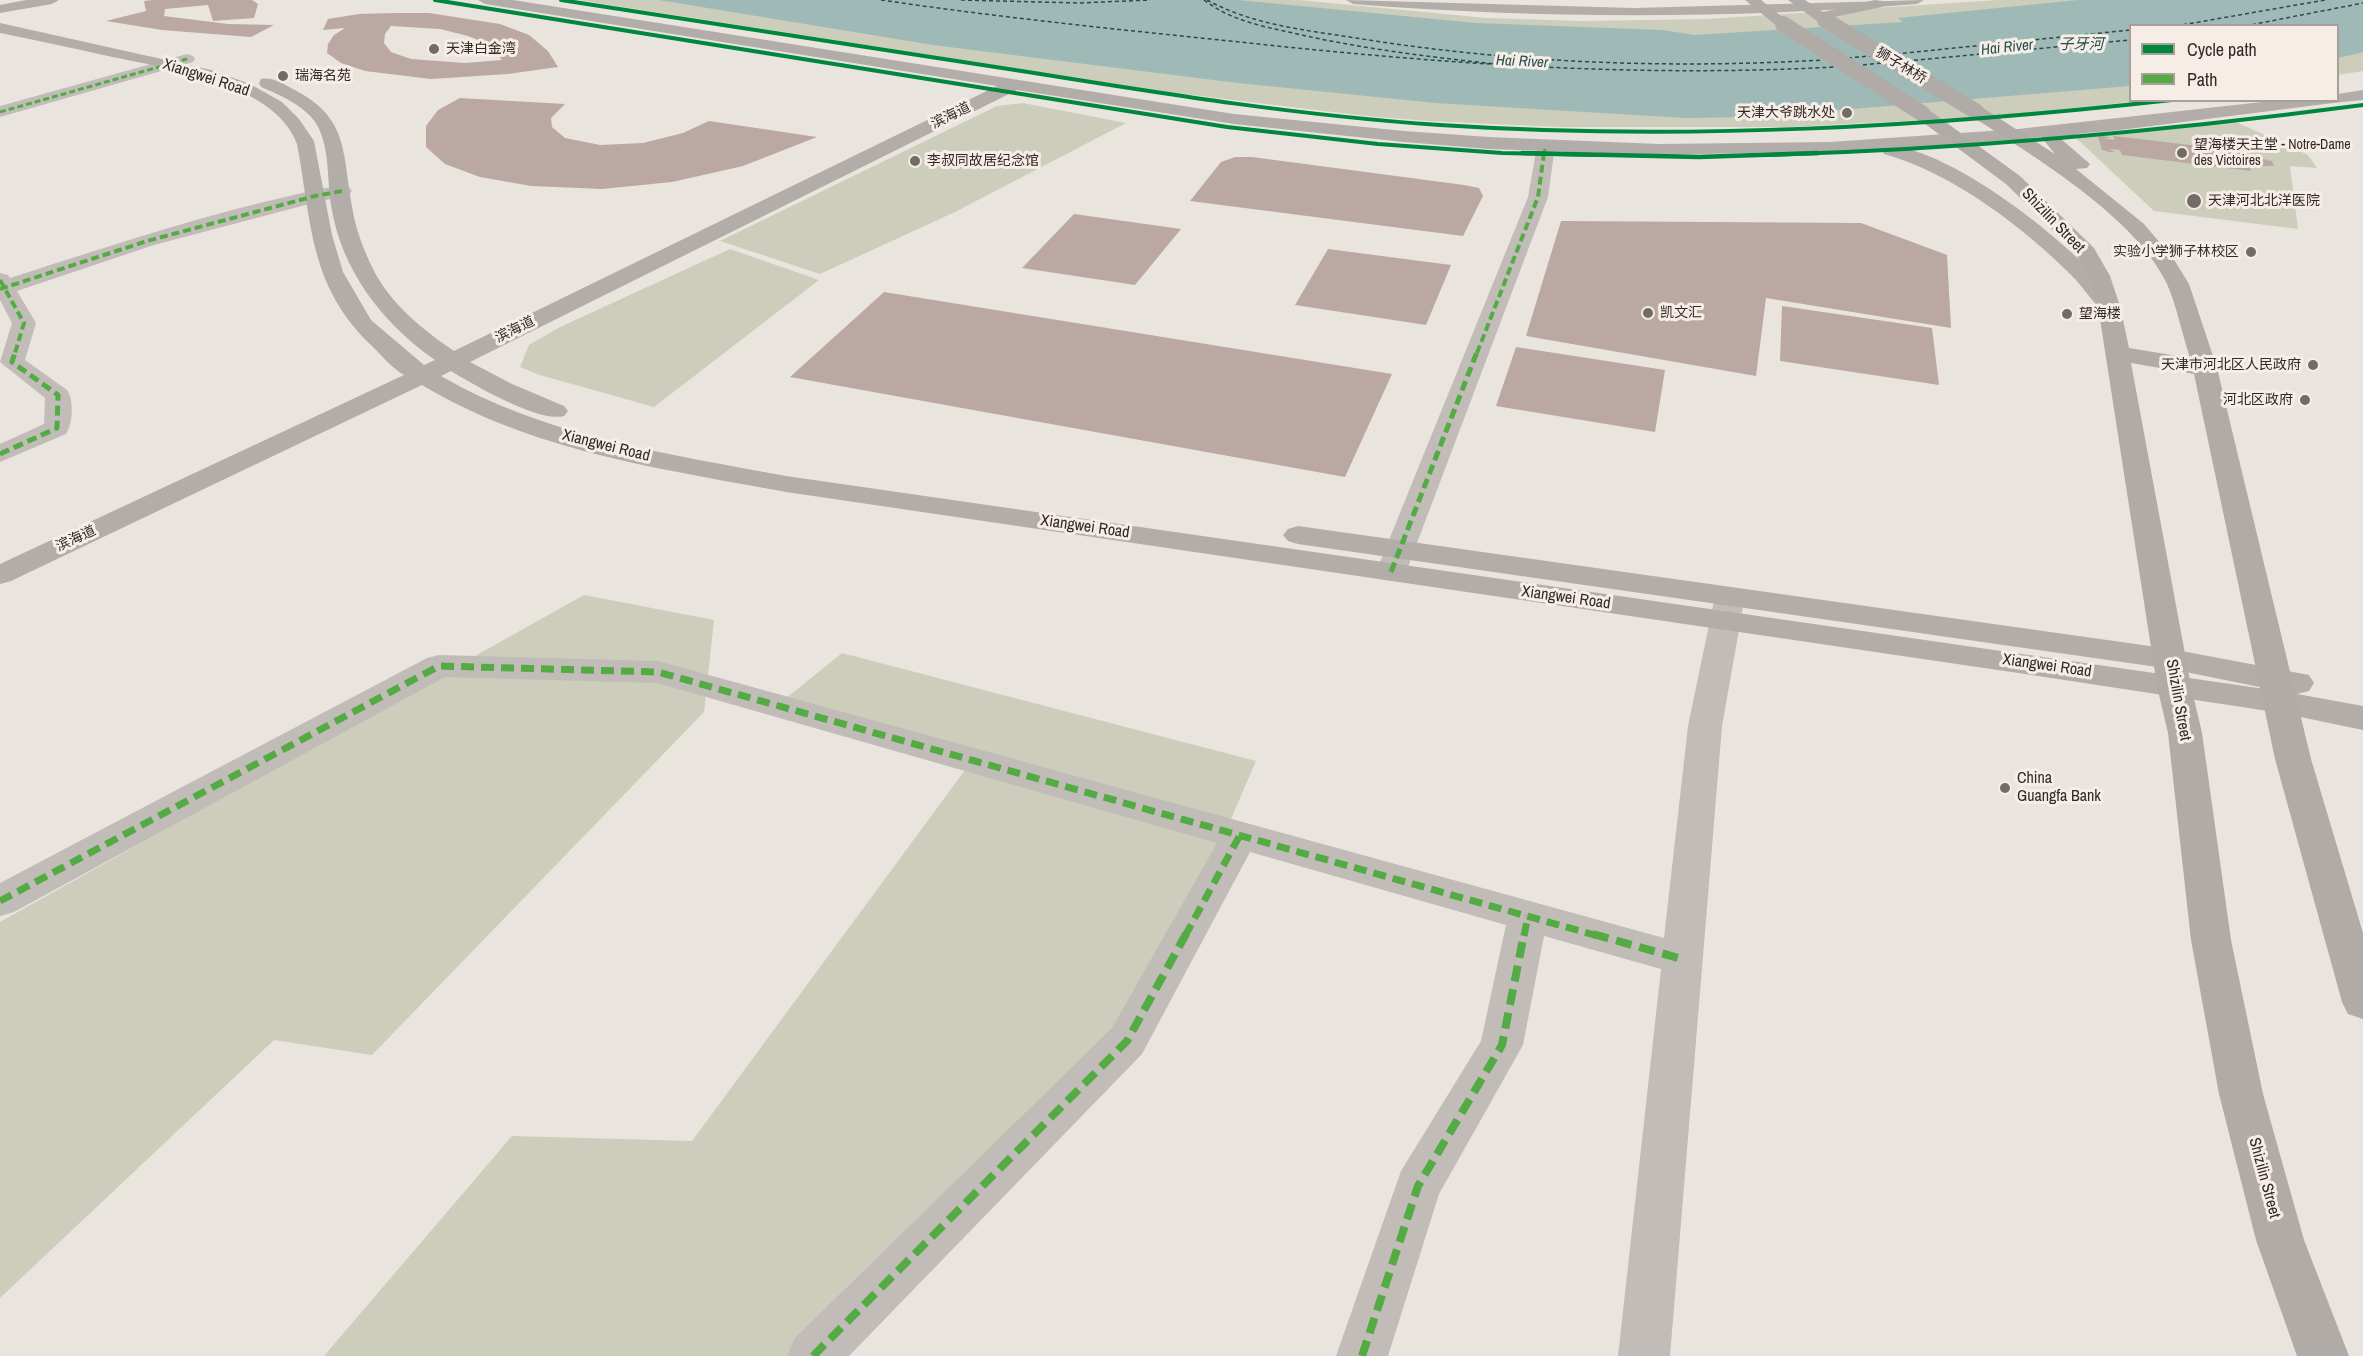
<!DOCTYPE html>
<html>
<head>
<meta charset="utf-8">
<style>
  body { margin:0 }
  #map { position:relative; width:2363px; height:1356px; overflow:hidden; background:#eae4df; font-family:"Archivo Narrow",sans-serif }
  canvas { display:block }
  .legend { position:absolute; left:2129px; top:24px; width:210px; height:78px; box-sizing:border-box; background:#f6ede7; border:2px solid #a89f9b; margin:0; padding:8px 10px; list-style:none; font-size:18px; color:#322a28 }
  .legend li { display:flex; align-items:center; gap:12px; height:30px }
  .legend b { width:30px; border:2px solid #a89f9b }
</style>
</head>
<body>
<div id="map">
<canvas width="2363" height="1356"></canvas>
<ul class="legend">
<li><b style="height:8px;background:#00873e"></b>Cycle path</li>
<li><b style="height:8px;background:#54ab44"></b>Path</li>
</ul>
</div>
<script>
const g = document.querySelector('canvas').getContext('2d');
g.lineJoin = 'round';
function fillPath(path, color) {
  g.fillStyle = color;
  g.fill(path, 'evenodd');
}
function strokePath(path, color, width, dash) {
  g.strokeStyle = color;
  g.lineWidth = width;
  g.lineCap = dash ? 'butt' : 'round';
  g.setLineDash(dash || []);
  g.stroke(path);
}
function label(font, color, halo, rows, align = 'center') {
  g.font = font + ' "Archivo Narrow","Noto Sans SC",sans-serif';
  g.lineWidth = 6;
  g.setLineDash([]);
  g.textBaseline = 'middle';
  g.strokeStyle = halo;
  g.fillStyle = color;
  for (const [text, x, y, turn = 0] of rows) {
    g.save();
    g.translate(x, y);
    g.rotate((+turn || 0) * Math.PI / 180);
    g.textAlign = isNaN(turn) ? turn : align;
    if (halo) g.strokeText(text, 0, 0);
    g.fillText(text, 0, 0);
    g.restore();
  }
}
const green = new Path2D(`
  M 579,0 L 1299,0 L 1487,18 L 1582,21 L 1707,19 L 1998,0 L 2363,0 L 2363,71 L 2338,75 L 2338,26 L 2130,26 L 2130,100 L 2138,101 L 2002,116 L 1789,127 L 1558,127 L 1429,121 L 1366,116 L 1159,91 Z
  M 1023,103 L 1126,123 L 955,212 L 820,274 L 720,241 L 997,106 Z
  M 2234,121 L 2308,155 L 2317,168 L 2290,166 L 2298,229 L 2154,211 L 2076,138 Z
  M 730,249 L 819,280 L 654,407 L 540,375 L 520,367 L 529,345 L 558,328 Z
  M 584,595 L 714,620 L 704,712 L 372,1055 L 274,1040 L 0,1298 L 0,922 Z
  M 842,653 L 1256,761 L 1137,1036 L 830,1356 L 324,1356 L 512,1136 L 692,1141 L 979,751 L 785,699 Z`);
const water = new Path2D(`
  M 659,0 L 1238,0 L 1476,23 L 1662,30 L 1695,35 L 1903,22 L 1898,18 L 2078,0 L 2363,0 L 2363,52 L 2338,58 L 2338,26 L 2130,26 L 2130,86 L 1815,112 L 1819,116 L 1685,118 L 1436,103 L 1238,83 L 933,45 Z`);
const ferry = new Path2D(`
  M 881,0 C 997,17 1113,29 1230,41 C 1432,63 1630,78 1834,67
  M 961,0 L 1079,3 L 1150,0
  M 1204,0 C 1230,20 1261,26 1293,33 C 1366,50 1440,58 1514,66
  M 1207,0 C 1253,25 1305,30 1356,38 C 1511,63 1666,69 1823,60
  M 2176,26 L 2325,0
  M 2245,26 L 2363,3
  M 1896,54 L 2130,30
  M 1848,58 L 1870,56
  M 1907,61 L 2130,40
  M 1863,65 L 1882,63`);
const building = new Path2D(`
  M 153,0 L 252,0 L 258,4 L 254,18 L 213,21 L 208,5 L 165,9 L 164,16 L 228,24 L 274,25 L 251,37 L 162,30 L 106,21 L 146,11 L 144,1 Z
  M 394,13 L 429,13 L 500,24 L 529,35 L 548,51 L 558,67 L 508,74 L 431,79 L 365,71 L 341,63 L 327,53 L 328,44 L 334,35 L 345,28 L 323,30 L 328,19 L 359,14 ZM 391,26 L 440,29 L 468,36 L 488,44 L 502,60 L 465,63 L 411,59 L 391,52 L 384,43 L 385,34 Z
  M 460,98 L 565,104 L 551,118 L 552,127 L 565,138 L 600,145 L 643,143 L 683,133 L 709,121 L 817,137 L 743,166 L 672,182 L 602,189 L 531,186 L 480,177 L 445,164 L 426,147 L 426,126 L 438,110 Z
  M 2100,135 L 2111,138 L 2103,138 L 2115,140 L 2113,136 L 2242,151 L 2244,155 L 2272,161 L 2274,166 L 2249,166 L 2251,171 L 2122,155 L 2120,150 L 2109,149 L 2115,152 L 2110,152 L 2102,150 L 2098,137 Z
  M 1235,157 L 1252,157 L 1464,185 L 1479,188 L 1483,196 L 1463,236 L 1190,201 L 1221,162 Z
  M 1074,214 L 1181,229 L 1135,285 L 1022,268 Z
  M 1561,221 L 1861,223 L 1947,255 L 1951,328 L 1766,298 L 1756,376 L 1526,336 Z
  M 1328,249 L 1451,265 L 1426,325 L 1295,305 Z
  M 884,292 L 1392,374 L 1345,477 L 790,377 Z
  M 1782,306 L 1932,328 L 1939,385 L 1780,361 Z
  M 1516,347 L 1665,370 L 1655,432 L 1496,406 Z`);
const street = new Path2D(`
  M 187,54 L 193,56 L 195,59 L 193,62 L 0,117 L 0,106 Z
  M 1546,140 L 1553,142 L 1555,146 L 1548,197 L 1406,572 L 1402,578 L 1391,581 L 1380,578 L 1376,572 L 1528,197 L 1537,146 L 1539,142 Z
  M 342,185 L 349,187 L 352,191 L 349,195 L 317,202 L 154,245 L 17,291 L 36,323 L 25,360 L 67,390 C 74,399 73,424 66,434 L 0,462 L 0,444 L 44,424 L 45,398 L 0,362 L 12,323 L 0,300 L 0,273 L 8,275 L 10,278 C 119,243 229,206 342,185 Z
  M 1730,587 L 1741,589 L 1745,596 L 1722,726 L 1670,1356 L 1618,1356 L 1661,969 L 1544,936 L 1523,1045 L 1439,1194 L 1388,1356 L 1336,1356 L 1401,1171 L 1481,1041 L 1506,925 L 1250,852 L 1142,1054 L 849,1356 L 787,1356 L 795,1338 L 1112,1028 L 1217,843 L 657,683 L 445,677 L 14,912 L 0,916 L 0,883 L 427,658 L 439,655 L 658,661 L 1664,938 L 1688,726 L 1715,596 L 1719,589 Z`);
const secondary = new Path2D(`
  M 26,0 L 59,0 L 52,4 L 0,13 L 0,5 Z
  M 478,0 L 513,0 L 1234,114 L 1404,131 L 1489,137 L 1659,144 L 1830,142 L 2018,129 L 2280,100 L 2338,100 L 2338,94 L 2363,90 L 2363,100 L 2333,103 L 2120,130 L 1908,149 C 1967,165 2047,227 2090,270 C 2100,280 2108,291 2117,301 L 2120,306 L 2117,311 L 2109,313 L 2101,311 C 2092,300 2084,289 2075,279 C 2026,229 1953,173 1884,154 L 1882,150 L 1659,155 L 1489,149 L 1404,142 L 1234,124 L 1017,90 L 470,362 L 512,384 L 564,406 L 568,411 L 564,416 C 539,423 474,385 451,371 L 441,376 C 546,437 669,454 786,476 L 2279,691 L 2171,669 L 1298,544 L 1288,541 L 1283,535 L 1288,529 L 1298,526 L 2171,649 L 2309,675 L 2314,683 L 2309,691 L 2297,694 L 2363,706 L 2363,730 L 2281,713 L 2025,674 L 786,492 C 662,469 531,451 422,385 L 11,581 L 0,584 L 0,564 L 404,375 C 392,368 383,357 373,347 C 309,287 312,224 297,144 C 275,82 163,68 108,56 C 72,48 36,40 0,33 L 0,23 L 211,70 L 250,84 L 282,102 L 299,119 L 314,141 L 332,235 L 343,272 L 371,320 L 424,365 L 435,360 C 382,323 341,270 331,205 C 327,179 330,149 317,125 C 306,106 280,95 261,87 L 259,83 L 261,79 C 272,77 281,83 291,88 C 349,117 342,150 352,206 C 355,228 364,251 374,271 C 391,304 423,330 454,351 L 997,86 L 485,4 Z
  M 1346,0 L 1635,8 L 1924,0 L 1917,4 C 1728,19 1542,19 1353,4 Z`);
const primary = new Path2D(`
  M 1745,0 L 1761,0 L 1791,24 L 1783,29 L 1778,27 Z
  M 1788,0 L 1805,0 L 1823,12 L 1875,0 L 1882,1 L 1884,4 L 1882,7 L 1834,17 L 1830,23 L 1820,23 Z
  M 1977,107 L 1983,108 L 2055,154 L 2042,138 C 2051,126 2072,121 2085,124 L 2088,128 L 2085,132 L 2061,139 L 2090,164 L 2087,168 L 2076,169 L 2144,224 L 2173,258 L 2189,284 L 2217,368 L 2311,759 L 2363,933 L 2363,1019 L 2348,1014 L 2342,1002 L 2275,759 L 2194,374 L 2131,363 L 2191,686 L 2202,733 L 2231,940 L 2263,1094 L 2304,1240 L 2349,1356 L 2297,1356 L 2256,1240 L 2219,1094 L 2191,940 L 2168,733 L 2157,686 L 2098,306 L 2088,276 L 2077,256 L 2058,235 L 2006,184 L 1917,118 L 1914,114 L 1917,110 L 1929,110 L 2020,176 L 2094,248 L 2110,276 L 2120,306 L 2129,348 L 2190,358 C 2182,334 2177,307 2167,284 C 2136,217 2032,155 1971,116 L 1968,112 L 1971,108 Z`);
const primaryBridge = new Path2D(`
  M 1825,20 L 1977,112
  M 1783,24 L 1923,114`);
const quietFar4 = new Path2D(`
  M 0,112 L 187,59
  M 1544,155 L 1545,149`);
const quietFar3 = new Path2D(`
  M 0,280 L 24,323 L 15,353
  M 0,289 L 147,241 L 315,196 L 342,191
  M 1477,353 L 1538,197 L 1544,153`);
const quietFar2 = new Path2D(`
  M 0,454 L 57,428 L 58,395 L 12,362 L 15,352
  M 1391,572 L 1477,352`);
const quietFar1 = new Path2D(`
  M 0,901 L 439,666 L 658,672 L 1598,936
  M 1185,936 L 1240,835
  M 1524,936 L 1528,916`);
const quiet = new Path2D(`
  M 1593,934 L 1682,959
  M 813,1356 L 1127,1041 L 1186,934
  M 1362,1356 L 1418,1186 L 1502,1045 L 1524,934`);
const cyclewayFar1 = new Path2D(`
  M 435,0 L 1227,127 L 1378,144 L 1502,153 L 1596,155
  M 561,0 C 717,24 872,48 1028,72 C 1165,94 1302,116 1440,125 C 1685,141 1929,127 2172,100
  M 1768,155 C 1967,149 2166,131 2363,105`);
const cycleway = new Path2D(`
  M 1522,153 L 1699,157 L 1818,153`);
const markers = [
  [434,49,6,"#726b68"],
  [283,76,6,"#726b68"],
  [1847,113,6,"#726b68"],
  [2182,153,6,"#726b68"],
  [915,161,6,"#726b68"],
  [2194,201,8,"#726b68"],
  [2251,252,6,"#726b68"],
  [1648,313,6,"#726b68"],
  [2067,314,6,"#726b68"],
  [2313,365,6,"#726b68"],
  [2305,400,6,"#726b68"],
  [2005,788,6,"#726b68"]
];
const farPoinames = [
  ["天津白金湾",446,49],
  ["瑞海名苑",295,76],
  ["天津大爷跳水处",1835,113,"right"],
  ["望海楼天主堂 - Notre-Dame",2194,145],
  ["des Victoires",2194,161],
  ["李叔同故居纪念馆",927,161],
  ["天津河北北洋医院",2208,201],
  ["实验小学狮子林校区",2239,252,"right"],
  ["凯文汇",1660,313],
  ["望海楼",2079,314],
  ["天津市河北区人民政府",2301,365,"right"],
  ["河北区政府",2293,400,"right"]
];
const farStreetnames = [
  ["狮子林桥",1901,66,31],
  ["滨海道",951,116,-26],
  ["滨海道",515,330,-26],
  ["滨海道",76,539,-25]
];
const farWaternames = [
  ["子牙河",2081,45],
  ["Hai River",2007,48,-6],
  ["Hai River",1522,62,3]
];
const streetNames = [
  ["Xiangwei Road",206,78,18],
  ["Shizilin Street",2053,221,46],
  ["Xiangwei Road",606,446,14],
  ["Xiangwei Road",1085,527,8],
  ["Xiangwei Road",1566,598,8],
  ["Xiangwei Road",2047,666,8],
  ["Shizilin Street",2178,700,80],
  ["Shizilin Street",2264,1178,75]
];
const poiNames = [
  ["China",2017,779],
  ["Guangfa Bank",2017,797]
];
fillPath(green, '#cccdbb');
fillPath(water, '#9eb9b6');
strokePath(ferry, '#234e4c', 1.5, [4, 3]);
fillPath(building, '#bba8a3');
fillPath(street, '#c2bcb9');
fillPath(secondary, '#b3ada9');
fillPath(primary, '#b1aba8');
strokePath(primaryBridge, '#b1aba8', 16);
strokePath(quietFar4, '#54ab44', 3, [6, 3]);
strokePath(quietFar3, '#54ab44', 4, [8, 4]);
strokePath(quietFar2, '#54ab44', 5, [10, 5]);
strokePath(quietFar1, '#54ab44', 7, [13, 7]);
strokePath(quiet, '#54ab44', 8, [16, 8]);
strokePath(cyclewayFar1, '#00873e', 4);
strokePath(cycleway, '#00873e', 4.5);
for (const [x, y, r, color] of markers) {
  const dot = new Path2D();
  dot.arc(x, y, r, 0, 2 * Math.PI);
  g.fillStyle = color;
  g.fill(dot);
  strokePath(dot, '#f6ede7', 2);
}
label('14px', '#322a28', '#f6ede7', farPoinames, 'left');
label('14px', '#322a28', '#f6ede7', farStreetnames);
label('italic 15px', '#234e4c', '#f6ede7', farWaternames);
label('16px', '#322a28', '#f6ede7', streetNames);
label('16px', '#322a28', '#f6ede7', poiNames, 'left');
</script>
</body>
</html>
